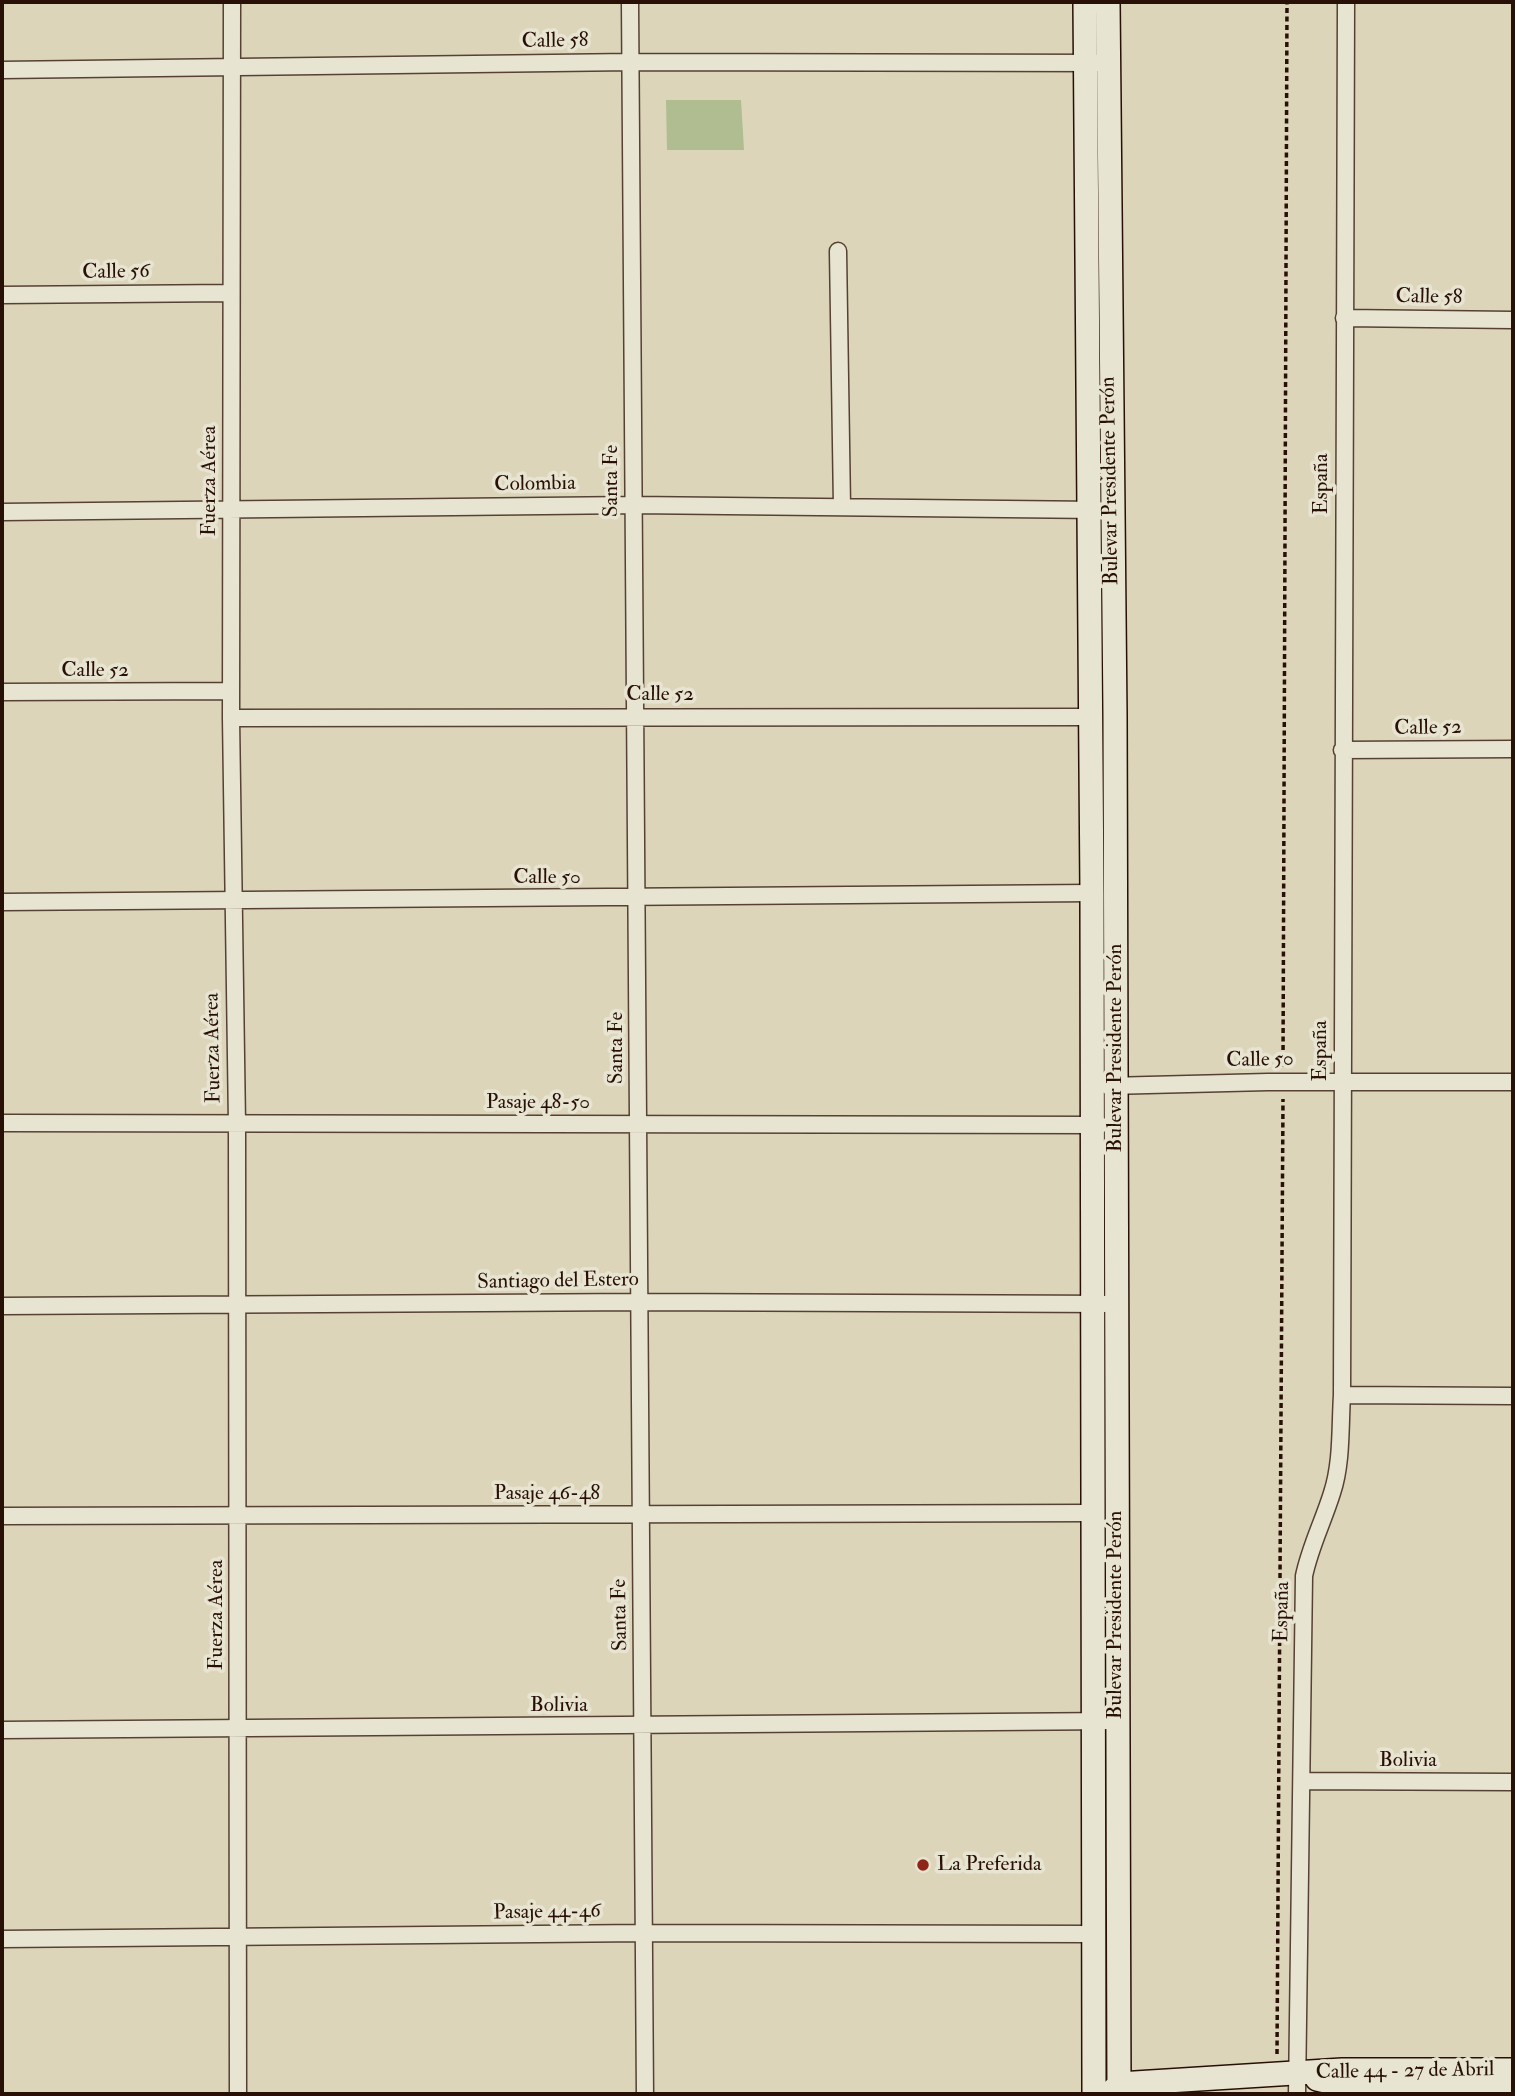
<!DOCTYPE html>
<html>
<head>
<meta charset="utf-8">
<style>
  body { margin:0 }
  #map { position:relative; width:1515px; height:2096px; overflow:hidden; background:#dcd5ba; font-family:"IM FELL Double Pica",serif }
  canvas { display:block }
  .frame { position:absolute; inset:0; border:4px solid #291006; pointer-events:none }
</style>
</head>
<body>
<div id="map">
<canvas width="1515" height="2096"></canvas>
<div class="frame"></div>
</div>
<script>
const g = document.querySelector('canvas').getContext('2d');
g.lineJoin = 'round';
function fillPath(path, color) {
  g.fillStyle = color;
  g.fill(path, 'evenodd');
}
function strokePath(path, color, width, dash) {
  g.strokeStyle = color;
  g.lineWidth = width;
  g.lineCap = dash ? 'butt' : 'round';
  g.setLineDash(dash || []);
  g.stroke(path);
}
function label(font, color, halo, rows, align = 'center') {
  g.font = font + ' "IM FELL Double Pica",serif';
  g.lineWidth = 7;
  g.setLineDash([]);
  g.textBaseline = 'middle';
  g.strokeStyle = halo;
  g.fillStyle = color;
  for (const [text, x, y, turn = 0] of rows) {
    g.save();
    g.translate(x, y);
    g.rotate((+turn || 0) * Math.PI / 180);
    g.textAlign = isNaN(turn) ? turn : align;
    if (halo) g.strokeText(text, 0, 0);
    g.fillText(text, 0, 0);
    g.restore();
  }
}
const green = new Path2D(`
  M 666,100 L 741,100 L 744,150 L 667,150 Z`);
const path = new Path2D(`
  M 1283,1067 L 1287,2
  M 1277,2054 L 1283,1099`);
const street = new Path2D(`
  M 232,2 L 231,718 L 237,1124 L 238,2094
  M 630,2 L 645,2094
  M 2,70 L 631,62 L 1109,63
  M 838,251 L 842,507
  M 2,295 L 231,293
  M 1344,318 L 1513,320
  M 2,512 L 633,505 L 1098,510
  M 2,692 L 231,691
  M 231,718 L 1090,717
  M 1342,750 L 1513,749
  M 2,902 L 1092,893
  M 1108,1086 L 1268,1082 L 1513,1082
  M 2,1123 L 1100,1125
  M 2,1306 L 641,1302 L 1115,1304
  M 1342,1395 L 1513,1396
  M 2,1516 L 1093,1513
  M 2,1730 L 1116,1721
  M 1302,1781 L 1513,1782
  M 2,1939 L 644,1933 L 1093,1934
  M 1297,2094 L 1304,1576 C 1310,1547 1323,1522 1332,1493 C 1342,1463 1340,1427 1342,1395 L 1346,2`);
const secondary = new Path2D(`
  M 1085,2 L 1092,893 L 1094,2094
  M 1108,2 L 1115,716 L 1119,2094
  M 1317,2079 L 1351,2087 L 1513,2086
  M 1110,2094 L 1119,2084 L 1342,2070 L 1513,2070`);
const markers = [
  [923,1865,7,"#8f2418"]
];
const streetNames = [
  ["Calle 58",555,42,-1],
  ["Calle 56",116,273,-1],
  ["Calle 58",1429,298,1],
  ["Fuerza Aérea",210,481,-90],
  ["Santa Fe",612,481,-90],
  ["Bulevar Presidente Perón",1111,481,-91],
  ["España",1322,484,-90],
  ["Colombia",535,485,-1],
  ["Calle 52",95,671],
  ["Calle 52",660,695],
  ["Calle 52",1428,729,-1],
  ["Calle 50",547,878],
  ["Fuerza Aérea",214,1048,-91],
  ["Santa Fe",617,1048,-90],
  ["Bulevar Presidente Perón",1116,1048,-90],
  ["España",1321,1051,-90],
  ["Calle 50",1260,1061,-1],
  ["Pasaje 48-50",538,1103],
  ["Santiago del Estero",558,1282,-1],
  ["Pasaje 46-48",547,1494],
  ["España",1283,1612,-89],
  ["Fuerza Aérea",217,1615,-90],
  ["Santa Fe",621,1615,-91],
  ["Bulevar Presidente Perón",1116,1615,-90],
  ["Bolivia",559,1706],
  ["Bolivia",1408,1761],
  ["Pasaje 44-46",547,1913,-1],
  ["Calle 44 - 27 de Abril",1405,2072,-1]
];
const poiNames = [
  ["La Preferida",937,1865]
];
fillPath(green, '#afbd91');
strokePath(street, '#564133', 19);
strokePath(secondary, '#291006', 26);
strokePath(path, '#291006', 3.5, [5, 3.5]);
strokePath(street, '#e8e4d2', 16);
strokePath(secondary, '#e8e4d2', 23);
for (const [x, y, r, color] of markers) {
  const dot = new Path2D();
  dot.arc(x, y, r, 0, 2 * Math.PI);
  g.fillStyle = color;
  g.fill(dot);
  strokePath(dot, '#e8e4d2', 2.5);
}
label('21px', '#291006', '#e8e4d2', streetNames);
label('21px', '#291006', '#e8e4d2', poiNames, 'left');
</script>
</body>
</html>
